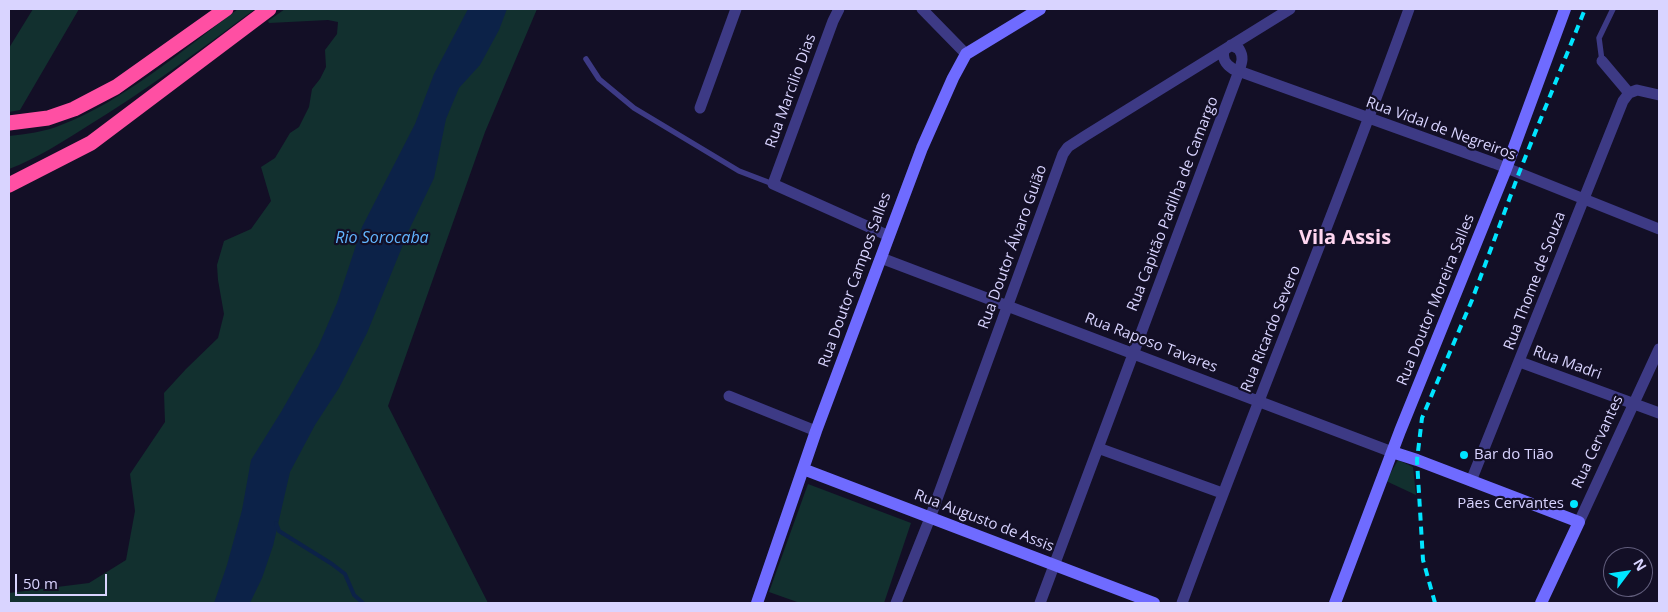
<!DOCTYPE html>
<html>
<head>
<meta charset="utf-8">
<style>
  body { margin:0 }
  #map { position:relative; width:1668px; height:612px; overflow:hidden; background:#130f26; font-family:"Open Sans",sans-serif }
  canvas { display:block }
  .frame { position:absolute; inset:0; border:10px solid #d9d4ff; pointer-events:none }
  .north { position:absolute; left:1603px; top:547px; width:50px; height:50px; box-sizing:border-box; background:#130f26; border:1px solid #625e7d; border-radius:50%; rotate:59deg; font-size:14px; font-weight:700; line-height:20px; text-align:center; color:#d9d4ff }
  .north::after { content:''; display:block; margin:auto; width:18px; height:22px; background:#00e5ff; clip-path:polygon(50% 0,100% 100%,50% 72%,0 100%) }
  .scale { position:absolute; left:15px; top:574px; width:92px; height:22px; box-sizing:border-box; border:2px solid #d9d4ff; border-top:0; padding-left:6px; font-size:15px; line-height:18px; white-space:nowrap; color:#d9d4ff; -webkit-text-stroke:4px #130f26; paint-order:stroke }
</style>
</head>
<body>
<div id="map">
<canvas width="1668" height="612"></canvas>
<div class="frame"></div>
<div class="north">N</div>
<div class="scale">50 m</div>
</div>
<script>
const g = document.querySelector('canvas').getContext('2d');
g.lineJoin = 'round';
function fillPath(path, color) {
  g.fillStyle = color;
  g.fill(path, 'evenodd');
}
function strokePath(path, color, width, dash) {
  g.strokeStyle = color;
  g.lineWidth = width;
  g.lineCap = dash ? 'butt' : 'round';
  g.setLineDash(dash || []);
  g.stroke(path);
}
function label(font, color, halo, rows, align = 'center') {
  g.font = font + ' "Open Sans",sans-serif';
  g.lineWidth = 4.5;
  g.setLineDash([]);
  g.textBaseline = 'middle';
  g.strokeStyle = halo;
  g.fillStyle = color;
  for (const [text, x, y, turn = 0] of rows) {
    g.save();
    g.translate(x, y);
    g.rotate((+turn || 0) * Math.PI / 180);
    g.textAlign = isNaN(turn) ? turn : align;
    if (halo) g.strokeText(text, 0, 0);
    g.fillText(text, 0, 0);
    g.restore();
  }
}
const green = new Path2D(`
  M 33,9 L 79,9 L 20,110 L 9,112 L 9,48 Z
  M 238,9 L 255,9 C 200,50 145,91 86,127 C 62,142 36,159 9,169 L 9,136 C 26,134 44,132 61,125 C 124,101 184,49 238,9 Z
  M 285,9 L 537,9 L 485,132 L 388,406 L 488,603 L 9,603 L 9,593 L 89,583 L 126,560 L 135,511 L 130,474 L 165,422 L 164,393 L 186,369 L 218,338 L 224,314 L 218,280 L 217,265 L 224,241 L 251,229 L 271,201 L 261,167 L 275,158 L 290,133 L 299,127 L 309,107 L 312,89 L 320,79 L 326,67 L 325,50 L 337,34 L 338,22 L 328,20 L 269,23 L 268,21 Z
  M 1398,460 L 1413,467 L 1416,495 L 1386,481 Z
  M 808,484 L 911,523 L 884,603 L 800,603 L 769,592 Z`);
const water = new Path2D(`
  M 468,9 L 507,9 L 499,30 L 480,65 L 459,88 L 446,119 L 434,178 L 409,230 L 367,333 L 339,388 L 315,425 L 290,472 L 273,546 L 262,578 L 250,603 L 214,603 L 227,565 L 242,510 L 251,460 L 281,412 L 318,347 L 337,303 L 362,227 L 415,124 L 434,74 Z`);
const stream = new Path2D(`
  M 276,523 L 279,531 L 332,564 L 345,574 L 354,595 L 363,603`);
const lane = new Path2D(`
  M 586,59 L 599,79 L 634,108 L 739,171 L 773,184
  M 1602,61 L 1599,38 L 1613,9`);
const street = new Path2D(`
  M 839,9 L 833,21 L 773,184 L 889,236
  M 922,9 L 966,54
  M 1224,50 C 1222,59 1225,64 1233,69 L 1494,163 L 1659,229
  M 1602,61 L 1629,93
  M 1629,93 L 1637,90 L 1659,95
  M 700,108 L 736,9
  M 881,258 L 1392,452
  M 1520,362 L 1659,413
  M 729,396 L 816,431
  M 1098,448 L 1222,493
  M 1471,481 L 1623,101 L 1629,93
  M 1579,522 L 1659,349
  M 896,603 L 930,518 L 1063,154 L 1068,147 L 1085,136 L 1290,9
  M 1040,603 L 1239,71 C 1242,62 1244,57 1239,49 L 1231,45
  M 1182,603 C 1255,404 1337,209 1409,9`);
const secondary = new Path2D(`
  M 1392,452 L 1417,460 L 1579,522 L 1541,603
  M 803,469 L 1154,603
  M 757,603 L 816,431 L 889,236 L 922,148 L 953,78 L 966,54 L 1040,9
  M 1335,603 L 1400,431 L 1506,169 L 1565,9`);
const highway = new Path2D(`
  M 9,123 L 48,118 L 74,109 L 116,87 L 226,9
  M 9,185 L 91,143 L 269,9`);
const rail = new Path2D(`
  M 1435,603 L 1423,560 L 1417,460 L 1422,418 L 1472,300 L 1519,173 L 1585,9`);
const markers = [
  [1464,455,5,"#00e5ff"],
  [1574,504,5,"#00e5ff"]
];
const streetNames = [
  ["Rua Marcilio Dias",791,91,-70],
  ["Rua Vidal de Negreiros",1441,129,20],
  ["Rua Capitão Padilha de Camargo",1173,204,-69],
  ["Rua Doutor Álvaro Guião",1013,247,-70],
  ["Rua Doutor Campos Salles",855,280,-70],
  ["Rua Thome de Souza",1535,281,-69],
  ["Rua Doutor Moreira Salles",1436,300,-68],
  ["Rua Ricardo Severo",1271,329,-68],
  ["Rua Raposo Tavares",1151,343,21],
  ["Rua Madri",1567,363,20],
  ["Rua Cervantes",1598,442,-65],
  ["Rua Augusto de Assis",984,521,21]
];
const poiNames = [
  ["Bar do Tião",1474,455],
  ["Pães Cervantes",1564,504,"right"]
];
const waterNames = [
  ["Rio Sorocaba",382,238]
];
const districtNames = [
  ["Vila Assis",1345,238]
];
fillPath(green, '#12302f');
fillPath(water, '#0c2248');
strokePath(stream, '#0c2248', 4);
strokePath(lane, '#3d3a85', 5.5);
strokePath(street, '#3d3a85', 11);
strokePath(secondary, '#6f6bff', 12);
strokePath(highway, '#ff4fa3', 15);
strokePath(rail, '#00e5ff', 4, [8, 6]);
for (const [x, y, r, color] of markers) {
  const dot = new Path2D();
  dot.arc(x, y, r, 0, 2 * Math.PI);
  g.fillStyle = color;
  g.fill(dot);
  strokePath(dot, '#130f26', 2);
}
label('15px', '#d9d4ff', '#130f26', streetNames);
label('15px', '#d9d4ff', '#130f26', poiNames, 'left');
label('italic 16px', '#62b6ff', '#130f26', waterNames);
label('bold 20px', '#ffd6f0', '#130f26', districtNames);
</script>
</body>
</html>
